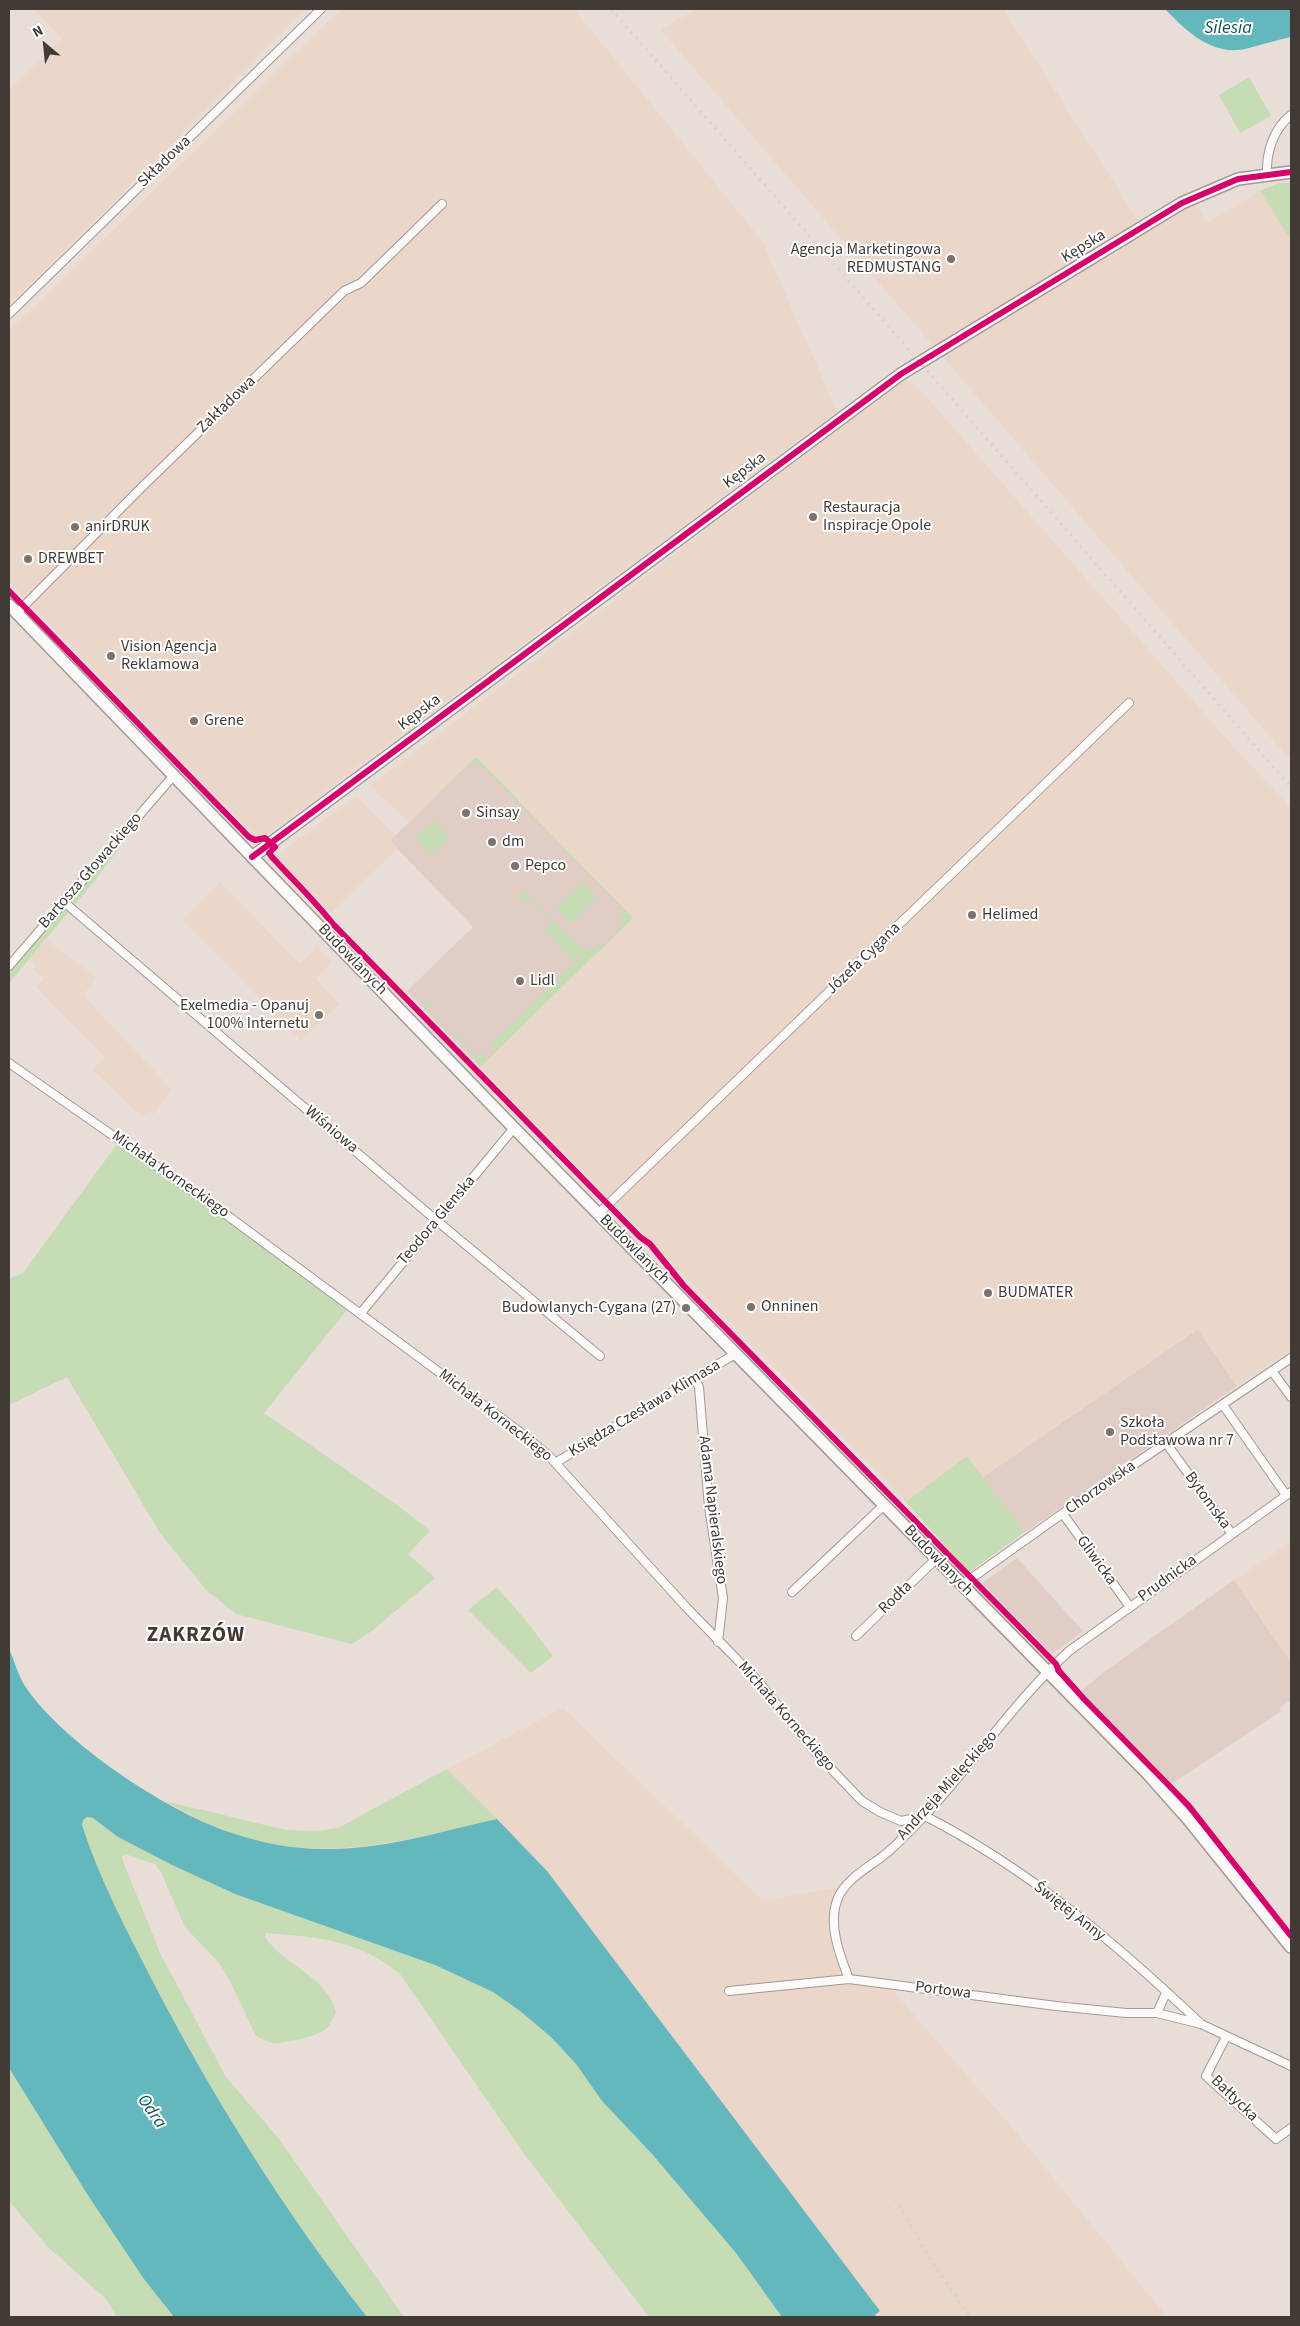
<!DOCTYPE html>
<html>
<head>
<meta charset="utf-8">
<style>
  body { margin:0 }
  #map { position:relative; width:1300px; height:2326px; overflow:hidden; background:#e9ddd7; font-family:"Source Sans 3",sans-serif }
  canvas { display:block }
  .frame { position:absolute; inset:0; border:10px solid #423a35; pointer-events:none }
  .north { position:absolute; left:20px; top:20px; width:50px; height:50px; -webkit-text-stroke:4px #fff; paint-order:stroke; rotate:332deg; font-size:14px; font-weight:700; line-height:20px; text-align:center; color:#423a35 }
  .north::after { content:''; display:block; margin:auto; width:18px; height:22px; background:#423a35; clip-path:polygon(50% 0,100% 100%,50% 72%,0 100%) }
</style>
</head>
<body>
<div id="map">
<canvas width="1300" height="2326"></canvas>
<div class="frame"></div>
<div class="north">N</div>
</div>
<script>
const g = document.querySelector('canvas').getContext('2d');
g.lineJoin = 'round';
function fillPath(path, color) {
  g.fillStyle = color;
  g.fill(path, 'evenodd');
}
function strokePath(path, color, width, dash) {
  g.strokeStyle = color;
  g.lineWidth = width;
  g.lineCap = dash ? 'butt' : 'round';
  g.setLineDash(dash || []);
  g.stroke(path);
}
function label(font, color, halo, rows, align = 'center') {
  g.font = font + ' "Source Sans 3",sans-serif';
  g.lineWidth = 4;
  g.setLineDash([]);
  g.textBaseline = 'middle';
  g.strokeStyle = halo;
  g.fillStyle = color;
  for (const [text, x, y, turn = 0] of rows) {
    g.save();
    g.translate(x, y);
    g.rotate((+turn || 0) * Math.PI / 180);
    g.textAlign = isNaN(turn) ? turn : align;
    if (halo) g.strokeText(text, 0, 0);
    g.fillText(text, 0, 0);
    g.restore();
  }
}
const commercial = new Path2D(`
  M 476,757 L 633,918 L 480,1067 L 407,991 L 473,927 L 390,841 Z
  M 1198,1329 L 1237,1386 L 1025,1532 L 983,1477 Z
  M 1017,1558 L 1083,1631 L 1052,1654 L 982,1583 Z
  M 1234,1580 L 1291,1662 L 1291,1700 L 1279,1708 L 1281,1711 L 1162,1790 L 1073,1698 L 1104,1672 Z`);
const built = new Path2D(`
  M 33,9 L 306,9 L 165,151 L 9,304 L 9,91 L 62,38 Z
  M 341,9 L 574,9 L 762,241 L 837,411 L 259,840 L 9,582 L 9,331 Z
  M 696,9 L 1003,9 L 1142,227 L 1192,198 L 1207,223 L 1260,191 L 1291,240 L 1291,757 L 1286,755 L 661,30 Z
  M 905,379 L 917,386 L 1231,744 L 1291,808 L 1291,1349 L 1237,1386 L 1197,1329 L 983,1477 L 967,1457 L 906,1502 L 480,1067 L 632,918 L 476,757 L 409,822 L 370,786 Z
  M 356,796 L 395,835 L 391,841 L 398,848 L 331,913 L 276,856 Z
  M 220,882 L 300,964 L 317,947 L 332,962 L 316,979 L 339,1004 L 301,1041 L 183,920 Z
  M 47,940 L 97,978 L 83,995 L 171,1089 L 154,1114 L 149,1110 L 142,1117 L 95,1072 L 93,1070 L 105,1057 L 36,987 L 44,979 L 33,969 L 36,965 L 30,958 Z
  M 1291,1542 L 1291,1662 L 1234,1580 Z
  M 563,1708 L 763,1901 L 846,1886 L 834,1919 L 849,1979 L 887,1984 L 1010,2125 L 1167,2317 L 877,2317 L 875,2315 L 879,2310 L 547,1871 L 447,1769 Z`);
const green = new Path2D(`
  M 1249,77 L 1271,116 L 1240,133 L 1219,95 Z
  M 1279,183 L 1291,183 L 1291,240 L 1260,191 Z
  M 476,757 L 633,918 L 480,1067 L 472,1053 L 424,1001 L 428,1001 L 433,1006 L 431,1009 L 478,1057 L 483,1052 L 486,1059 L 496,1049 L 490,1046 L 494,1041 L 584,954 L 582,952 L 573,960 L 554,942 L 556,940 L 549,933 L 546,934 L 543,927 L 548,928 L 553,922 L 529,898 L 522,903 L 519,898 L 519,894 L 525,892 L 529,895 L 580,947 C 598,957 631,925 621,908 L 482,766 L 474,764 L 466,768 L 406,824 Z
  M 174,775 L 93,883 L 9,983 L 9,966 Z
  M 432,818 L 451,837 L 432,855 L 416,839 L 417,831 L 420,834 L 433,822 L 430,819 Z
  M 583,882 L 597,898 L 571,923 L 556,908 Z
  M 120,1140 L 350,1306 L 264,1413 L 400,1507 L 430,1531 L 408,1554 L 435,1578 L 373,1630 L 352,1644 L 236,1614 L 207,1591 L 160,1533 L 67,1377 L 9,1405 L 9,1279 L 23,1273 Z
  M 967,1456 L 1025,1532 L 969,1572 L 906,1502 Z
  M 497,1587 L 531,1627 L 553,1656 L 531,1673 L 468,1610 Z
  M 447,1769 L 497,1819 C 409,1840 314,1867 226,1831 C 205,1823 185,1812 165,1801 L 286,1830 L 315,1831 L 338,1828 Z
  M 87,1817 L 93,1818 L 118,1837 L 172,1865 L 235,1894 L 435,1965 L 493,1992 L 520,2011 L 551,2037 L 576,2064 L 602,2101 L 652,2154 L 736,2253 L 782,2317 L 649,2317 L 522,2151 L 400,1974 C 360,1940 316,1937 266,1933 L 265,1937 C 284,1966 327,1975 336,2013 C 333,2017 331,2023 328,2027 C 321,2036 286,2043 275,2043 C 268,2043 262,2039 256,2036 L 229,1979 L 219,1963 L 185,1927 L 161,1872 L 155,1864 L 125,1854 L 122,1857 L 124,1864 L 161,1955 L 226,2077 L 279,2139 L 404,2317 L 367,2317 C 284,2211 212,2096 150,1976 C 125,1927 99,1878 81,1825 L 83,1820 Z
  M 9,2068 L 89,2197 L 178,2317 L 117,2317 L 106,2299 L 48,2247 L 9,2201 Z`);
const water = new Path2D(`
  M 1165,9 L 1291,9 L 1291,37 C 1276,40 1264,44 1249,48 C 1214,58 1187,32 1165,9 Z
  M 9,1648 C 14,1660 18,1675 25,1686 C 61,1741 166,1811 229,1832 C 261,1843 295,1850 329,1849 C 386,1849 442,1831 497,1819 L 547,1871 L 880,2311 L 875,2315 L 877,2317 L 782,2317 L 736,2253 L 652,2154 L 602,2101 L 576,2064 L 551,2037 L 520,2011 L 493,1992 L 435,1965 L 235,1894 L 172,1865 L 118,1837 L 93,1818 L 87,1817 L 83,1820 L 82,1825 C 99,1878 125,1927 150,1976 C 212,2096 284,2211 367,2317 L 174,2317 L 144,2279 L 89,2197 L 9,2068 Z`);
const street = new Path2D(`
  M 1267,174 C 1266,152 1274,128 1291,115
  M 9,314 L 321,9
  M 17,613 L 141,488 L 344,291 L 361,283 L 442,204
  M 64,902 L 437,1221 L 600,1356
  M 9,966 L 174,775
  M 9,1063 L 228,1216 L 520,1432 L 549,1456 L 686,1607 L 757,1680 L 817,1754 L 862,1801 L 880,1812 L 901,1821 L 925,1816
  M 598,1214 L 1129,703
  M 360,1314 L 514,1128
  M 1272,1371 L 1291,1397
  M 695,1379 L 699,1387 L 709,1507 L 723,1598 L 718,1642
  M 1223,1405 L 1286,1495
  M 1166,1443 L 1232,1534
  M 555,1463 L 735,1354
  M 1063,1514 L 1130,1607
  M 962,1585 L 1083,1499 L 1291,1358
  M 792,1592 L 884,1505
  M 856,1636 L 936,1559
  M 925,1816 C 1027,1868 1117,1944 1200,2023
  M 849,1979 C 840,1956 827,1923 838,1898 C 846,1878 873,1865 888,1852 C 955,1792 1003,1712 1069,1651 L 1291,1492
  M 729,1991 L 849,1979 L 1056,2006 L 1126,2013 L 1157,2013 L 1201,2024 L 1291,2066
  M 1157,2013 L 1166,1993
  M 1226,2037 L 1206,2076 L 1276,2139 L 1291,2128`);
const secondary = new Path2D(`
  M 9,605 L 514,1128 L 1148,1774 L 1188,1819 L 1291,1947
  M 252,857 L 901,374 L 1182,203 L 1238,179 L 1291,172`);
const rail = new Path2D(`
  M 611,9 L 1291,787
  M 895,2199 L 931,2260 L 970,2317`);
const cycleway = new Path2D(`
  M 9,591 L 249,837 L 255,840 L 265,838 L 275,847 L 269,853 L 272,857 C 293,880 314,900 333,924 L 640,1237 L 650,1244 L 684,1286 L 1056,1664 L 1059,1671 L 1084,1699 L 1189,1806 L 1291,1936
  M 252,857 L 901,374 L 1182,203 L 1238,179 L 1291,172`);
const markers = [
  [951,259,5,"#7c736e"],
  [813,517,5,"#7c736e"],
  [75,527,5,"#7c736e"],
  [28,559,5,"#7c736e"],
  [111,656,5,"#7c736e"],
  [194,721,5,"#7c736e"],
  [466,813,5,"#7c736e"],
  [492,842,5,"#7c736e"],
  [515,866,5,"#7c736e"],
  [972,915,5,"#7c736e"],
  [520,981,5,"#7c736e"],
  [319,1015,5,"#7c736e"],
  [988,1293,5,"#7c736e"],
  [751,1307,5,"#7c736e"],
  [686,1308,5,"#7c736e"],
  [1110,1432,5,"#7c736e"]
];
const streetNames = [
  ["Składowa",165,162,-44],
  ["Kępska",1084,247,-32],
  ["Zakładowa",227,405,-44],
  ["Kępska",745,471,-37],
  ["Kępska",420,713,-37],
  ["Bartosza Głowackiego",91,871,-49],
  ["Józefa Cygana",864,959,-44],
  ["Budowlanych",352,960,46],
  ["Wiśniowa",331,1130,40],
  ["Michała Korneckiego",170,1175,35],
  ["Teodora Glenska",437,1221,-50],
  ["Budowlanych",634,1250,45],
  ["Księdza Czesława Klimasa",645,1409,-31],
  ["Michała Korneckiego",495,1416,38],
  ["Chorzowska",1101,1488,-35],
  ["Bytomska",1207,1501,54],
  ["Adama Napieralskiego",712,1510,83],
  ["Budowlanych",938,1561,46],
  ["Gliwicka",1096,1561,54],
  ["Prudnicka",1168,1579,-36],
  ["Rodła",896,1598,-44],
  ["Michała Korneckiego",786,1717,49],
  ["Andrzeja Mielęckiego",948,1786,-48],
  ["Świętej Anny",1069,1912,38],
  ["Portowa",943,1991,7],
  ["Bałtycka",1234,2099,44]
];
const poiNames = [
  ["Agencja Marketingowa",941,250,"right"],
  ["REDMUSTANG",941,268,"right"],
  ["Restauracja",823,508],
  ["Inspiracje Opole",823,526],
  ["anirDRUK",85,527],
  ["DREWBET",38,559],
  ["Vision Agencja",121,647],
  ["Reklamowa",121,665],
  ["Grene",204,721],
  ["Sinsay",476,813],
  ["dm",502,842],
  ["Pepco",525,866],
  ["Helimed",982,915],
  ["Lidl",530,981],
  ["Exelmedia - Opanuj",309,1006,"right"],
  ["100% Internetu",309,1024,"right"],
  ["BUDMATER",998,1293],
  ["Onninen",761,1307],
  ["Budowlanych-Cygana (27)",676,1308,"right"],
  ["Szkoła",1120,1423],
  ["Podstawowa nr 7",1120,1441]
];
const waterNames = [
  ["Silesia",1228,29],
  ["Odra",151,2112,55]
];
const districtNames = [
  ["ZAKRZÓW",196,1636]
];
fillPath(commercial, '#dfcdc6');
fillPath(built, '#ebd6ca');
fillPath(green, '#c5dcb4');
fillPath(water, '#65b7be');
strokePath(street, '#a39994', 10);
strokePath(secondary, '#a39994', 14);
strokePath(street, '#fcfaf9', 8);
strokePath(secondary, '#fcfaf9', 11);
strokePath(rail, '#d8d4d2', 3, [2.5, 5]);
strokePath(cycleway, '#d6006c', 6);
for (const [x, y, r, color] of markers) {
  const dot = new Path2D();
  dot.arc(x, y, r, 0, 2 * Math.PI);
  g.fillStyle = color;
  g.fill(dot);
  strokePath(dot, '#fff', 2);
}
label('16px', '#423a35', '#fff', streetNames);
label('16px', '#423a35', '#fff', poiNames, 'left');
label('italic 18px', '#0f5259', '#fff', waterNames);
g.letterSpacing = '1px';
label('bold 21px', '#423a35', '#fff', districtNames);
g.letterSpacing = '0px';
</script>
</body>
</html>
